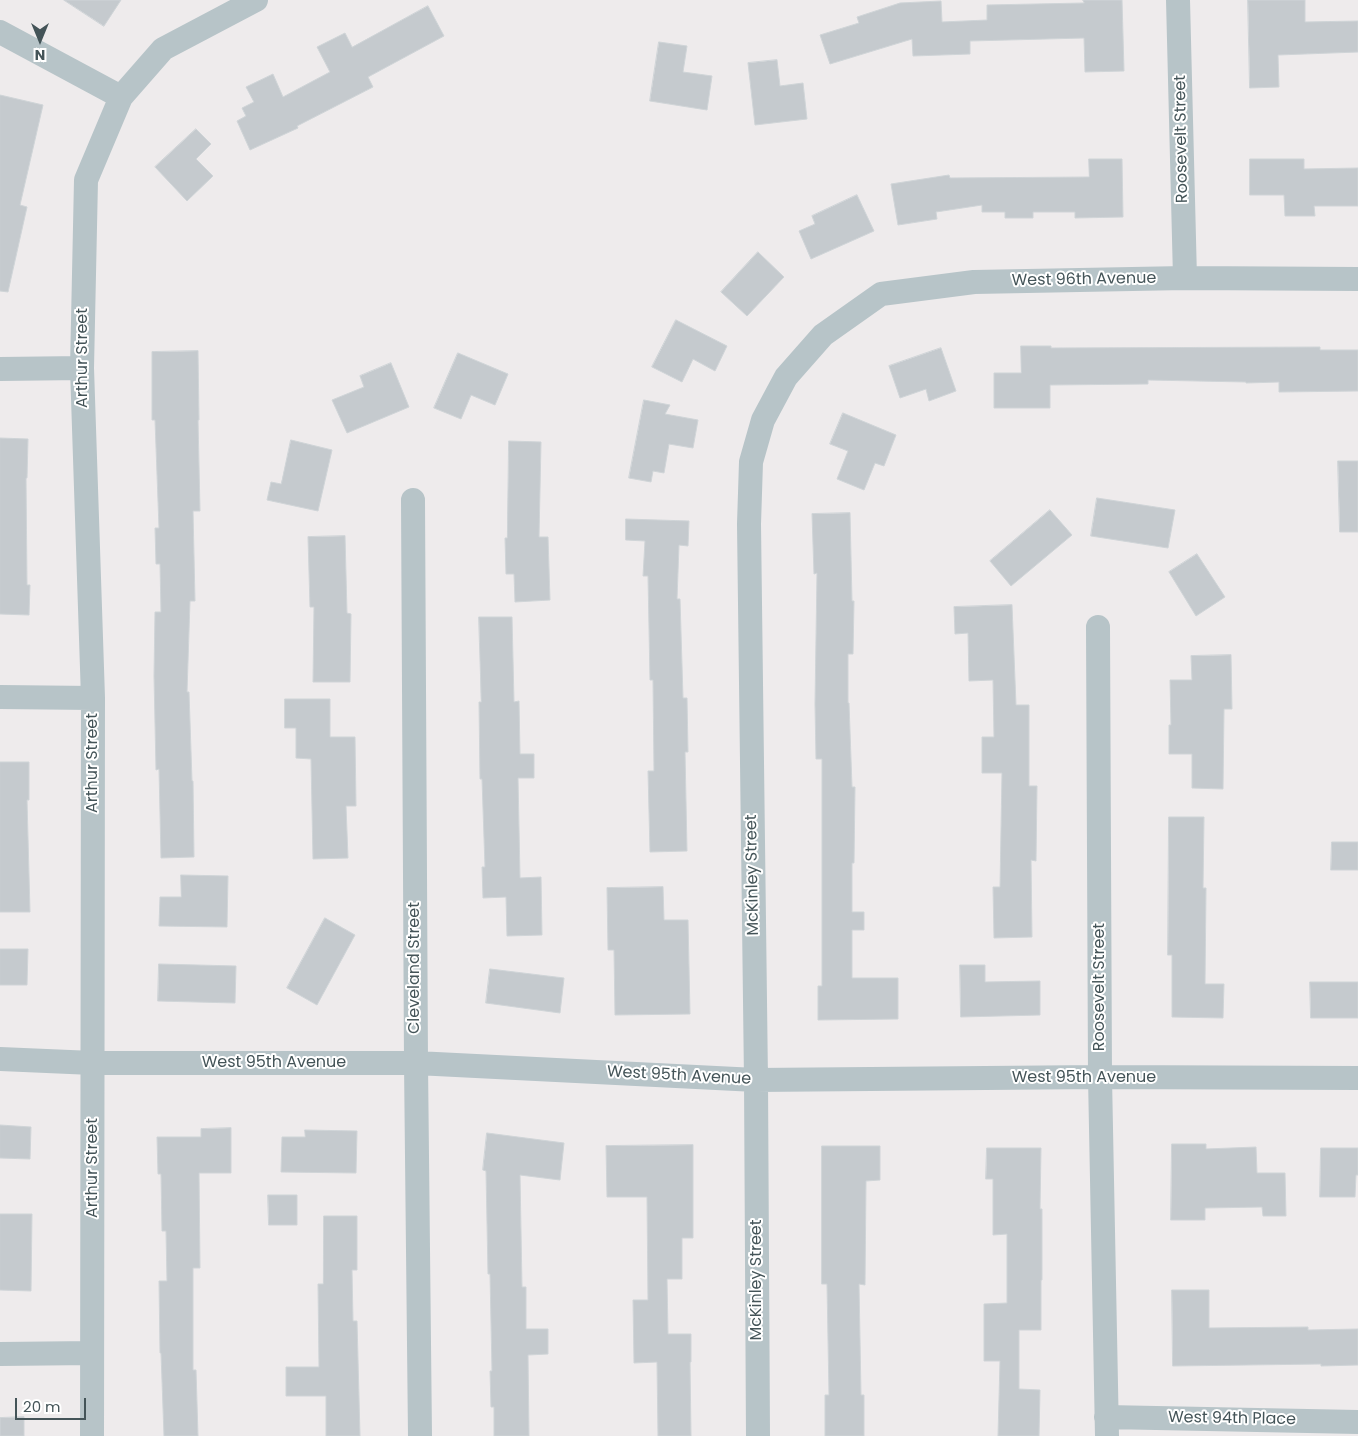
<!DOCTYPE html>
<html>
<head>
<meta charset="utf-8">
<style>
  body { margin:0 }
  #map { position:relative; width:1358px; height:1436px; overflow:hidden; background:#eeebec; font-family:Poppins,sans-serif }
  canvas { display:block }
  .north { position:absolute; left:15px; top:15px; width:50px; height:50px; -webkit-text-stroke:4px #fff; paint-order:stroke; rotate:180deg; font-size:14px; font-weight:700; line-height:20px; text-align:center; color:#445458 }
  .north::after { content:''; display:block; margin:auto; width:18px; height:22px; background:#445458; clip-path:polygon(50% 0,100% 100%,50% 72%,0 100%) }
  .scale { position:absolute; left:15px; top:1398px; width:71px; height:22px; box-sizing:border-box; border:2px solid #445458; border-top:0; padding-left:6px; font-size:15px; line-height:18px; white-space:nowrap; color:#445458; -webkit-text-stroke:4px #fff; paint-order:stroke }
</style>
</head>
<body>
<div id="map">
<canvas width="1358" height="1436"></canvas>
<div class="north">N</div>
<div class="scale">20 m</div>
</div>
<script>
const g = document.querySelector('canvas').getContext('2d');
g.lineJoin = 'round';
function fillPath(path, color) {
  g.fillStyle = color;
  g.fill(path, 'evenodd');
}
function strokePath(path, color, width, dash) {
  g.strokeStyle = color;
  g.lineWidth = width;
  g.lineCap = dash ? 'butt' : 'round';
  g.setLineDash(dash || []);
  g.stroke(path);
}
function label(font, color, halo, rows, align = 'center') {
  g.font = font + ' Poppins,sans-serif';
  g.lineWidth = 4;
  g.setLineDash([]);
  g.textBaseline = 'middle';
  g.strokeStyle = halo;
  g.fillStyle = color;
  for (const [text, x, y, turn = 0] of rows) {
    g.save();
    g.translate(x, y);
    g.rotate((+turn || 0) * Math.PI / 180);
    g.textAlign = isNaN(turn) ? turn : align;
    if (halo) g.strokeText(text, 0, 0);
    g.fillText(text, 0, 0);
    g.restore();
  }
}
const building = new Path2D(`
  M 64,0 L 121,0 L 104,26 Z
  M 1083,0 L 1122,0 L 1124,71 L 1085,72 L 1084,38 L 970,41 L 970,54 L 913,56 L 912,39 L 830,64 L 820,35 L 859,23 L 857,17 L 900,3 L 941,1 L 942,22 L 987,20 L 987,5 L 1084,3 Z
  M 1248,0 L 1305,0 L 1305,22 L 1358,21 L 1358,52 L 1278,55 L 1279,87 L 1250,88 Z
  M 428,6 L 444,36 L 368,77 L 373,87 L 297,126 L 298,128 L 250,150 L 237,121 L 246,116 L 242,108 L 254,102 L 246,87 L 273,74 L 283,97 L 330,72 L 317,47 L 345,33 L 352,47 Z
  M 659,42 L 687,46 L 683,72 L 712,76 L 707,110 L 650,101 Z
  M 777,60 L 780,86 L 803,83 L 807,119 L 755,125 L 748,63 Z
  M 0,95 L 43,105 L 20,205 L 27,207 L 8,292 L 0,291 Z
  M 196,129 L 211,144 L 196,159 L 213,176 L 187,201 L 155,167 Z
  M 1089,159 L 1122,159 L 1123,217 L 1075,218 L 1075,212 L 1033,212 L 1033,218 L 1005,218 L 1005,212 L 982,212 L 982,205 L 936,212 L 937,219 L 898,225 L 891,184 L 949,175 L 950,178 L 1089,177 Z
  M 1250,159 L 1304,159 L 1304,169 L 1358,168 L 1358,206 L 1314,206 L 1315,216 L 1285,216 L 1284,195 L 1250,195 Z
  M 857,195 L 874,231 L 811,259 L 799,231 L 815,224 L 812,216 Z
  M 758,252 L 784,277 L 747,316 L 721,292 Z
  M 676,320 L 727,346 L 715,371 L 693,359 L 682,382 L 652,367 Z
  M 1021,346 L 1051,346 L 1051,348 L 1320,347 L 1320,350 L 1358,350 L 1358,391 L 1279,392 L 1279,382 L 1246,383 L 1246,382 L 1148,380 L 1148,384 L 1050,385 L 1050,408 L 994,408 L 994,373 L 1021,373 Z
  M 941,348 L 956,391 L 929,401 L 926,389 L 900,398 L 889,366 Z
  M 198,351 L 199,420 L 198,420 L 200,511 L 193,511 L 195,601 L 190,601 L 187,692 L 189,692 L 192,781 L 193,781 L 194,857 L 161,858 L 159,769 L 156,770 L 154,676 L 155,612 L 161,612 L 160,564 L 156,564 L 155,528 L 159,528 L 155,420 L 152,420 L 152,352 Z
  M 458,353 L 508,374 L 495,405 L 471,395 L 461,419 L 434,408 Z
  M 391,363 L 409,407 L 347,433 L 332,400 L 364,387 L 360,376 Z
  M 644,400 L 670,405 L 665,414 L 698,420 L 693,448 L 669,444 L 664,473 L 653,471 L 651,482 L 629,478 Z
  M 843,413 L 896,435 L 884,466 L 875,463 L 864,490 L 837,479 L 848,451 L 830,444 Z
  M 0,438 L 28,439 L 27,478 L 26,478 L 27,585 L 30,585 L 29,615 L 0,614 Z
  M 291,440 L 332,450 L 318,511 L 267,500 L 271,482 L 281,484 Z
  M 509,441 L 541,442 L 539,537 L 548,537 L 550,600 L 515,602 L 514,574 L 506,574 L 505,538 L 507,538 Z
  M 1338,461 L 1358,461 L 1358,532 L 1340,532 Z
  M 1097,498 L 1175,510 L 1168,548 L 1091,536 Z
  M 1050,510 L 1072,535 L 1011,586 L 990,561 Z
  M 850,513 L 852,601 L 854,601 L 853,654 L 848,654 L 848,703 L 849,703 L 852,787 L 855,787 L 854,863 L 852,863 L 852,912 L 864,912 L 864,930 L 852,930 L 852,978 L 898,978 L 898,1019 L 818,1020 L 818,986 L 822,986 L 822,759 L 816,759 L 815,704 L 817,573 L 814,574 L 812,514 Z
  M 626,519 L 689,521 L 688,546 L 679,545 L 677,599 L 680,599 L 683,698 L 687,698 L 688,752 L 685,752 L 687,851 L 650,852 L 648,771 L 654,771 L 653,680 L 650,680 L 648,576 L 643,576 L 645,541 L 626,540 Z
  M 345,536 L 347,613 L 351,614 L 350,682 L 313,682 L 314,607 L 310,607 L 308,537 Z
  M 1197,554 L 1225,597 L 1196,616 L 1169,572 Z
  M 1012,605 L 1016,705 L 1029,705 L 1029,786 L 1037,786 L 1036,861 L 1031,860 L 1032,937 L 994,938 L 993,887 L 1000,887 L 1002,773 L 982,773 L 982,737 L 994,737 L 993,680 L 969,681 L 968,633 L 955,634 L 954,607 Z
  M 479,617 L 512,617 L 514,702 L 519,701 L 520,754 L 534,754 L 534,778 L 518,778 L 520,878 L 541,877 L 542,935 L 507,936 L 506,897 L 483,898 L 482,867 L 485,867 L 482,779 L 480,779 L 479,702 L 481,702 Z
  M 1231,655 L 1232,709 L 1224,709 L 1223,789 L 1192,788 L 1192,754 L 1169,754 L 1169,725 L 1171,725 L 1170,680 L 1192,680 L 1191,656 Z
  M 285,699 L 330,699 L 330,737 L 355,737 L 356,806 L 346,806 L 348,858 L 313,859 L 311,759 L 296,758 L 296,728 L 285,728 Z
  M 0,762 L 29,762 L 29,800 L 27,800 L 30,912 L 0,912 Z
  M 1169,817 L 1204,817 L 1203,888 L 1206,888 L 1205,984 L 1224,984 L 1223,1018 L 1172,1017 L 1172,955 L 1168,955 Z
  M 1332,842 L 1358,842 L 1358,870 L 1331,870 Z
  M 181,875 L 228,876 L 227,927 L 159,926 L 160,897 L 181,897 Z
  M 663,887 L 664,920 L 688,920 L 690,1014 L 615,1015 L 614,950 L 608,950 L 607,888 Z
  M 325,918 L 355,935 L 317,1005 L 287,988 Z
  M 0,949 L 28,949 L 27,985 L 0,985 Z
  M 159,964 L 236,966 L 235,1003 L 158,1001 Z
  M 960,965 L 985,965 L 985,982 L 1040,981 L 1040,1015 L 961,1017 Z
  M 490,969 L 564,978 L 560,1013 L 486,1003 Z
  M 1310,982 L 1358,982 L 1358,1018 L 1311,1018 Z
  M 0,1125 L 31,1127 L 30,1159 L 0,1158 Z
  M 231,1128 L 231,1173 L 199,1173 L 200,1268 L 193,1268 L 193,1370 L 196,1370 L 198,1436 L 164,1436 L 161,1353 L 160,1353 L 159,1281 L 167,1281 L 166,1231 L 162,1231 L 161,1174 L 158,1174 L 157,1137 L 201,1137 L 201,1129 Z
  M 305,1130 L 357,1131 L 356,1173 L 281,1172 L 282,1137 L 305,1137 Z
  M 487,1133 L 564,1143 L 560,1180 L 520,1175 L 522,1287 L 526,1287 L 526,1329 L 548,1329 L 548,1354 L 528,1355 L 529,1436 L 494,1436 L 494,1407 L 491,1407 L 490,1371 L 492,1371 L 490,1274 L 488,1274 L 486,1171 L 483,1170 Z
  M 1172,1144 L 1206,1144 L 1206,1149 L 1256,1147 L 1257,1173 L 1285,1173 L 1286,1216 L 1263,1216 L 1262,1207 L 1205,1208 L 1205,1220 L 1171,1220 Z
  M 693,1145 L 693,1238 L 682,1238 L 682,1279 L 667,1279 L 668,1334 L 691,1334 L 691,1362 L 690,1362 L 691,1436 L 658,1436 L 657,1362 L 634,1363 L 633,1300 L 648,1300 L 647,1197 L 607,1197 L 606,1146 Z
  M 822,1146 L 880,1146 L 880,1180 L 866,1181 L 865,1285 L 859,1284 L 861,1395 L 864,1395 L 864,1436 L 825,1436 L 825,1395 L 829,1395 L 827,1284 L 822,1284 Z
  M 987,1148 L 1041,1148 L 1040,1209 L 1042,1209 L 1042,1280 L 1041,1280 L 1041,1330 L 1019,1330 L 1019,1389 L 1040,1390 L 1039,1436 L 998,1436 L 1000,1361 L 984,1361 L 984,1304 L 1007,1303 L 1007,1234 L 993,1235 L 993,1179 L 986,1179 Z
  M 1321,1148 L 1358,1148 L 1358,1175 L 1356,1175 L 1355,1197 L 1320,1197 Z
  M 268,1195 L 297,1195 L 297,1225 L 269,1225 Z
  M 0,1214 L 32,1214 L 31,1291 L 0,1290 Z
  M 324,1216 L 357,1216 L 357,1270 L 352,1270 L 353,1321 L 357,1321 L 360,1436 L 326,1436 L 326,1396 L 286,1396 L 286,1367 L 319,1367 L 318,1284 L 323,1284 Z
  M 1172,1290 L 1209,1290 L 1209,1328 L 1308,1327 L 1308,1330 L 1358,1329 L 1358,1365 L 1321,1366 L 1321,1364 L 1173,1366 Z
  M 24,1417 L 24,1436 L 0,1436 L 0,1418 Z`);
const minor = new Path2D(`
  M 1178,0 L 1185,278
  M 0,32 L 121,97
  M 0,369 L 82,368
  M 413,500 L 416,1063 L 420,1436
  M 1098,627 L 1100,1077 L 1107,1436
  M 0,697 L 93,698
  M 0,1059 L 93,1063 L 416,1063 L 756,1080 L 1100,1077 L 1358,1078
  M 0,1354 L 92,1353
  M 1106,1417 L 1358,1422
  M 92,1436 L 93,698 L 82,368 L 86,180 L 121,97 L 163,49 L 256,0
  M 758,1436 L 756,1080 L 749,524 L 751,462 L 763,420 L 786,377 L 823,335 L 881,294 L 974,282 L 1185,278 L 1358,279`);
const streetNames = [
  ["Roosevelt Street",1182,139,-91],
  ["West 96th Avenue",1084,280,-1],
  ["Arthur Street",83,358,-90],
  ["Arthur Street",93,763,-90],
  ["McKinley Street",753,875,-91],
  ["Cleveland Street",415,968,-90],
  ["Roosevelt Street",1100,987,-90],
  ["West 95th Avenue",274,1063],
  ["West 95th Avenue",679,1076,3],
  ["West 95th Avenue",1084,1078],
  ["Arthur Street",93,1168,-90],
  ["McKinley Street",757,1280,-90],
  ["West 94th Place",1232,1419,1]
];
fillPath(building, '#c5cace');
strokePath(building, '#cfd4d7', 1);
strokePath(minor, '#b7c4c8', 24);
label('16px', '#445458', '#fff', streetNames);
</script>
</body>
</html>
